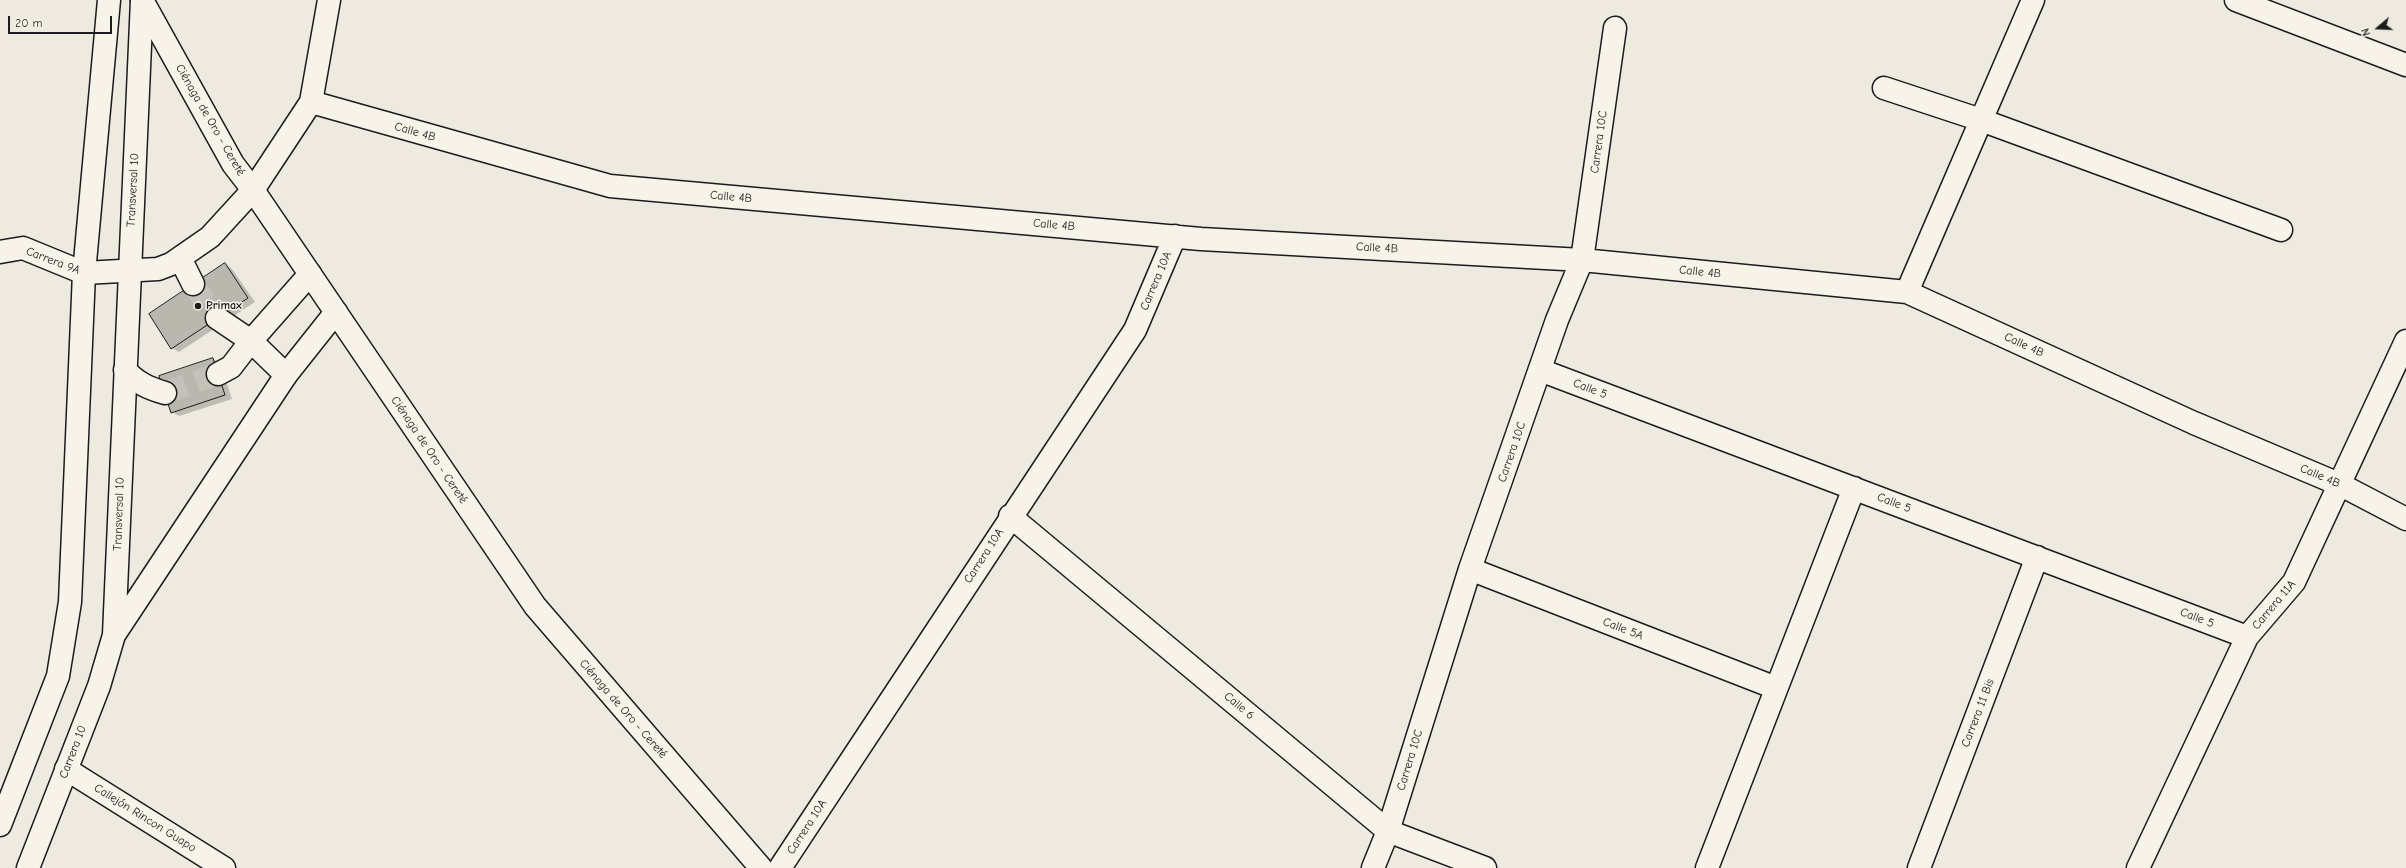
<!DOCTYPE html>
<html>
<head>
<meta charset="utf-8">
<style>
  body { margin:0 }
  #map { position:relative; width:2406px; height:868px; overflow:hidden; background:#eeeae0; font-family:"Comic Neue",sans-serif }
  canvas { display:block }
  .north { position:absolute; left:2358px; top:8px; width:40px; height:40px; -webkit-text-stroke:3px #f7f3e8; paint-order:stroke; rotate:251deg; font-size:11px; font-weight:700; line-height:16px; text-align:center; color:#1c1c1c }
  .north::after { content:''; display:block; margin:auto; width:14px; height:18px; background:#1c1c1c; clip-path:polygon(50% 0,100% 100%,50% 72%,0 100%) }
  .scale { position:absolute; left:8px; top:16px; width:104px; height:18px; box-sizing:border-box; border:2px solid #1c1c1c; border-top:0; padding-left:5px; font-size:12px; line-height:14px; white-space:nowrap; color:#1c1c1c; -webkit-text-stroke:3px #f7f3e8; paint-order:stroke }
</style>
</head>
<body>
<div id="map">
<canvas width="2406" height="868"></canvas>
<div class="north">N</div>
<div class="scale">20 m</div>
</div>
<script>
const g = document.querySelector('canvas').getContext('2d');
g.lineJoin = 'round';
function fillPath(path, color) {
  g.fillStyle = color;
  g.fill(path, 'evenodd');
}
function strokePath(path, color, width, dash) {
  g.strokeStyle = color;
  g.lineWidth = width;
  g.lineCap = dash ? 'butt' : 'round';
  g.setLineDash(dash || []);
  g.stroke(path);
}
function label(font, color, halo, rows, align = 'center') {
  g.font = font + ' "Comic Neue",sans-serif';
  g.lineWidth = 3;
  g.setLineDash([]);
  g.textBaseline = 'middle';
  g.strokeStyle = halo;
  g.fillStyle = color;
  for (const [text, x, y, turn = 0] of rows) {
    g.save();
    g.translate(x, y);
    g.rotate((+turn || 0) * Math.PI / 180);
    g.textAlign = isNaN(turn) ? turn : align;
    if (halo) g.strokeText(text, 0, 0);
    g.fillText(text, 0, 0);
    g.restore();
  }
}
const shadow = new Path2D(`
  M 225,264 L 232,269 L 255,302 L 179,352 L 172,348 Z
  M 213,359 L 220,363 L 232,399 L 179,416 L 172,412 Z`);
const building = new Path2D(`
  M 225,263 L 248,298 L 171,349 L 149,314 Z
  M 213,358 L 225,395 L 171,413 L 159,376 Z`);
const minorTunnel = new Path2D(`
  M 193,284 L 217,318
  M 165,393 L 218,374`);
const minor = new Path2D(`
  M 2236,0 L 2406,65
  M 1884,88 L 1981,120 L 2281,230
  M 311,102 L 610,186 L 1201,239 L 1582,260 L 1907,292 L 2194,423 L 2341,485 L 2406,519
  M 0,252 L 23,248 L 84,273 L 158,269 L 171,264 L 210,237 L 253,190 L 311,102 L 329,0
  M 180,258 L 193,284
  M 1907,292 L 2033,0
  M 217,318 L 251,341 L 231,367 L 218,374
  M 125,370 C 137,383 148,388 165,393
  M 1540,370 L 2247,637
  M 286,375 L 251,341 L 310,274
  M 1010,516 L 1388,831 L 1485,868
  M 1470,569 L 1776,688
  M 66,769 L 224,868
  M 780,868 L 1135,330 L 1175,236
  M 1373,868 L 1388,831 L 1470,569 L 1557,320 L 1582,260 L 1615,28
  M 1707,868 L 1854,488
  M 1919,868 L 2037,557
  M 2138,868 L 2247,637 L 2294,582 L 2406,341`);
const major = new Path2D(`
  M 114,635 L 286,375 L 336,312
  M 0,825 L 58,676 L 70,602 L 84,273 L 109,0
  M 28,868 L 99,686 L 114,635 L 142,0`);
const highway = new Path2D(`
  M 142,0 L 233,164 L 253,190 L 535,606 L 761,868`);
const markers = [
  [198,306,4,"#1c1c1c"]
];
const streetNames = [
  ["Ciénaga de Oro - Cereté",210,120,60],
  ["Calle 4B",415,132,16],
  ["Carrera 10C",1599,142,-82],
  ["Transversal 10",133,190,-87],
  ["Calle 4B",731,197,5],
  ["Calle 4B",1054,225,5],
  ["Calle 4B",1377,248,3],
  ["Carrera 9A",53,261,21],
  ["Calle 4B",1700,272,6],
  ["Carrera 10A",1156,281,-67],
  ["Calle 4B",2024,345,25],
  ["Calle 5",1590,389,21],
  ["Ciénaga de Oro - Cereté",429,450,56],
  ["Carrera 10C",1512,452,-71],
  ["Calle 4B",2320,476,23],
  ["Calle 5",1894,503,21],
  ["Transversal 10",119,514,-88],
  ["Carrera 10A",984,556,-57],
  ["Carrera 11A",2274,605,-50],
  ["Calle 5",2197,618,21],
  ["Calle 5A",1623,629,21],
  ["Calle 6",1239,706,40],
  ["Ciénaga de Oro - Cereté",623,709,49],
  ["Carrera 11 Bis",1978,713,-69],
  ["Carrera 10",73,752,-69],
  ["Carrera 10C",1410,760,-73],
  ["Callejón Rincon Guapo",145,818,32],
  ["Carrera 10A",807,827,-57]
];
const poiNames = [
  ["Primax",206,306]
];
fillPath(shadow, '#0003');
fillPath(building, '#bab7af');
strokePath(building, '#1c1c1c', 1);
strokePath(minorTunnel, '#c4c1b9', 22, [22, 11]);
strokePath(minor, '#1c1c1c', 25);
strokePath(major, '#1c1c1c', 25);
strokePath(highway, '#1c1c1c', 25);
strokePath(minor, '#f7f3e8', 22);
strokePath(major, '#f7f3e8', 22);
strokePath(highway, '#f7f3e8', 22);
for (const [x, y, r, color] of markers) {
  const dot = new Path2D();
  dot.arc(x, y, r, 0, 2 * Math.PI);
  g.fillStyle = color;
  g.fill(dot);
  strokePath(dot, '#f7f3e8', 1.5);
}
label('12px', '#1c1c1c', '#f7f3e8', streetNames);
label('bold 12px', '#1c1c1c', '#f7f3e8', poiNames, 'left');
</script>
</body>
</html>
